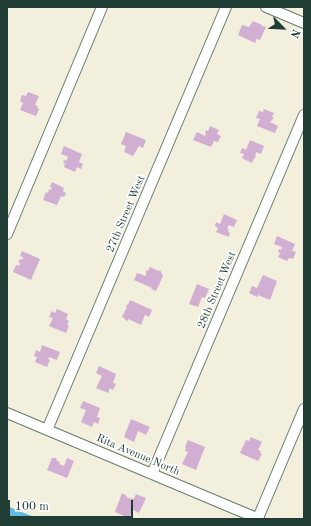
<!DOCTYPE html>
<html>
<head>
<meta charset="utf-8">
<style>
  body { margin:0 }
  #map { position:relative; width:311px; height:526px; overflow:hidden; background:#f3efdd; font-family:"Old Standard TT",serif }
  canvas { display:block }
  .frame { position:absolute; inset:0; border:8px solid #1f3d34; pointer-events:none }
  .north { position:absolute; left:263px; top:8px; width:40px; height:40px; -webkit-text-stroke:3px #fff; paint-order:stroke; rotate:114deg; font-size:11px; font-weight:700; line-height:16px; text-align:center; color:#1f3d34 }
  .north::after { content:''; display:block; margin:auto; width:14px; height:18px; background:#1f3d34; clip-path:polygon(50% 0,100% 100%,50% 72%,0 100%) }
  .scale { position:absolute; left:8px; top:500px; width:125px; height:18px; box-sizing:border-box; border:2px solid #1f3d34; border-top:0; padding-left:5px; font-size:12px; line-height:14px; white-space:nowrap; color:#1f3d34; -webkit-text-stroke:3px #fff; paint-order:stroke }
</style>
</head>
<body>
<div id="map">
<canvas width="311" height="526"></canvas>
<div class="frame"></div>
<div class="north">N</div>
<div class="scale">100 m</div>
</div>
<script>
const g = document.querySelector('canvas').getContext('2d');
g.lineJoin = 'round';
function fillPath(path, color) {
  g.fillStyle = color;
  g.fill(path, 'evenodd');
}
function strokePath(path, color, width, dash) {
  g.strokeStyle = color;
  g.lineWidth = width;
  g.lineCap = dash ? 'butt' : 'round';
  g.setLineDash(dash || []);
  g.stroke(path);
}
function label(font, color, halo, rows, align = 'center') {
  g.font = font + ' "Old Standard TT",serif';
  g.lineWidth = 3.5;
  g.setLineDash([]);
  g.textBaseline = 'middle';
  g.strokeStyle = halo;
  g.fillStyle = color;
  for (const [text, x, y, turn = 0] of rows) {
    g.save();
    g.translate(x, y);
    g.rotate((+turn || 0) * Math.PI / 180);
    g.textAlign = isNaN(turn) ? turn : align;
    if (halo) g.strokeText(text, 0, 0);
    g.fillText(text, 0, 0);
    g.restore();
  }
}
const water = new Path2D(`
  M 7,506 L 39,519 L 7,519 Z`);
const building = new Path2D(`
  M 253,21 L 262,25 L 262,27 L 263,26 L 266,27 L 260,40 L 257,39 L 259,33 L 255,43 L 238,35 L 242,25 L 249,27 Z
  M 28,92 L 39,96 L 35,105 L 38,106 L 37,108 L 39,109 L 36,116 L 20,110 L 23,103 L 20,101 L 22,95 L 26,96 Z
  M 264,109 L 274,113 L 272,117 L 274,118 L 270,122 L 278,126 L 275,133 L 257,126 L 260,119 L 256,118 L 259,111 L 263,112 Z
  M 210,126 L 219,130 L 217,134 L 221,136 L 218,142 L 214,141 L 211,147 L 193,140 L 197,132 L 205,136 L 206,133 L 205,133 L 206,130 L 208,131 Z
  M 126,132 L 146,140 L 143,148 L 139,146 L 133,156 L 124,152 L 126,146 L 121,144 Z
  M 250,140 L 264,146 L 261,154 L 256,152 L 255,159 L 254,158 L 252,163 L 242,158 L 244,154 L 240,153 L 242,148 L 246,150 Z
  M 64,146 L 82,154 L 79,162 L 83,164 L 81,169 L 77,167 L 75,172 L 64,167 L 65,163 L 63,162 L 64,160 L 66,161 L 68,157 L 61,154 Z
  M 52,182 L 64,188 L 63,191 L 66,193 L 64,197 L 61,196 L 57,205 L 43,200 L 46,192 L 48,193 L 49,189 L 51,190 L 52,188 L 50,187 Z
  M 224,214 L 237,220 L 234,227 L 229,225 L 227,229 L 229,229 L 228,232 L 230,233 L 229,237 L 216,232 L 218,228 L 215,226 L 216,222 L 220,224 Z
  M 277,236 L 295,244 L 292,251 L 296,252 L 293,259 L 289,258 L 287,261 L 278,257 L 280,253 L 278,252 L 279,249 L 281,250 L 282,247 L 274,244 Z
  M 22,251 L 40,259 L 31,280 L 13,272 L 16,265 L 19,266 L 20,263 L 18,262 L 20,259 L 22,260 L 23,257 L 20,256 Z
  M 150,267 L 159,271 L 160,270 L 163,276 L 156,291 L 151,289 L 152,288 L 134,280 L 137,273 L 146,276 L 146,270 L 148,271 Z
  M 263,275 L 277,281 L 270,300 L 258,295 L 257,297 L 249,293 L 252,286 L 257,288 Z
  M 197,284 L 209,289 L 205,298 L 202,297 L 198,307 L 189,304 Z
  M 130,300 L 152,310 L 149,317 L 145,315 L 141,325 L 128,319 L 128,321 L 124,319 L 124,318 L 122,317 L 127,307 L 126,307 L 127,304 L 128,305 Z
  M 57,309 L 68,314 L 66,319 L 69,321 L 67,325 L 69,326 L 66,333 L 49,326 L 53,318 L 49,317 L 52,311 L 55,313 Z
  M 42,345 L 60,352 L 57,360 L 49,357 L 48,359 L 50,360 L 47,367 L 35,362 L 37,357 L 34,356 L 36,350 L 40,352 Z
  M 99,366 L 116,374 L 113,383 L 116,384 L 113,390 L 110,388 L 108,393 L 96,388 L 102,376 L 96,373 Z
  M 83,401 L 100,408 L 97,417 L 100,418 L 98,424 L 94,422 L 92,427 L 81,422 L 86,410 L 80,408 Z
  M 131,419 L 150,427 L 146,435 L 138,431 L 134,442 L 124,437 Z
  M 251,437 L 262,442 L 258,450 L 261,451 L 260,453 L 262,454 L 258,461 L 240,453 L 246,440 L 249,441 Z
  M 188,440 L 205,447 L 196,470 L 182,464 L 188,452 L 185,451 L 186,448 L 185,447 Z
  M 52,458 L 56,458 L 57,461 L 60,462 L 59,464 L 64,466 L 67,458 L 74,461 L 67,478 L 47,470 Z
  M 122,493 L 127,496 L 126,497 L 131,499 L 132,498 L 134,499 L 136,494 L 146,498 L 139,513 L 133,510 L 129,518 L 115,512 Z`);
const street = new Path2D(`
  M 266,7 L 304,23
  M 7,234 L 102,7
  M 7,413 L 259,519
  M 47,430 L 226,7
  M 152,474 L 304,115
  M 258,518 L 304,409`);
const streetNames = [
  ["27th Street West",126,214,-67],
  ["28th Street West",217,290,-67],
  ["Rita Avenue North",138,455,23]
];
fillPath(water, '#61bcdf');
fillPath(building, '#d0afd3');
strokePath(street, '#697b6f', 12);
strokePath(street, '#fff', 10);
label('11px', '#1f3d34', '#fff', streetNames);
</script>
</body>
</html>
